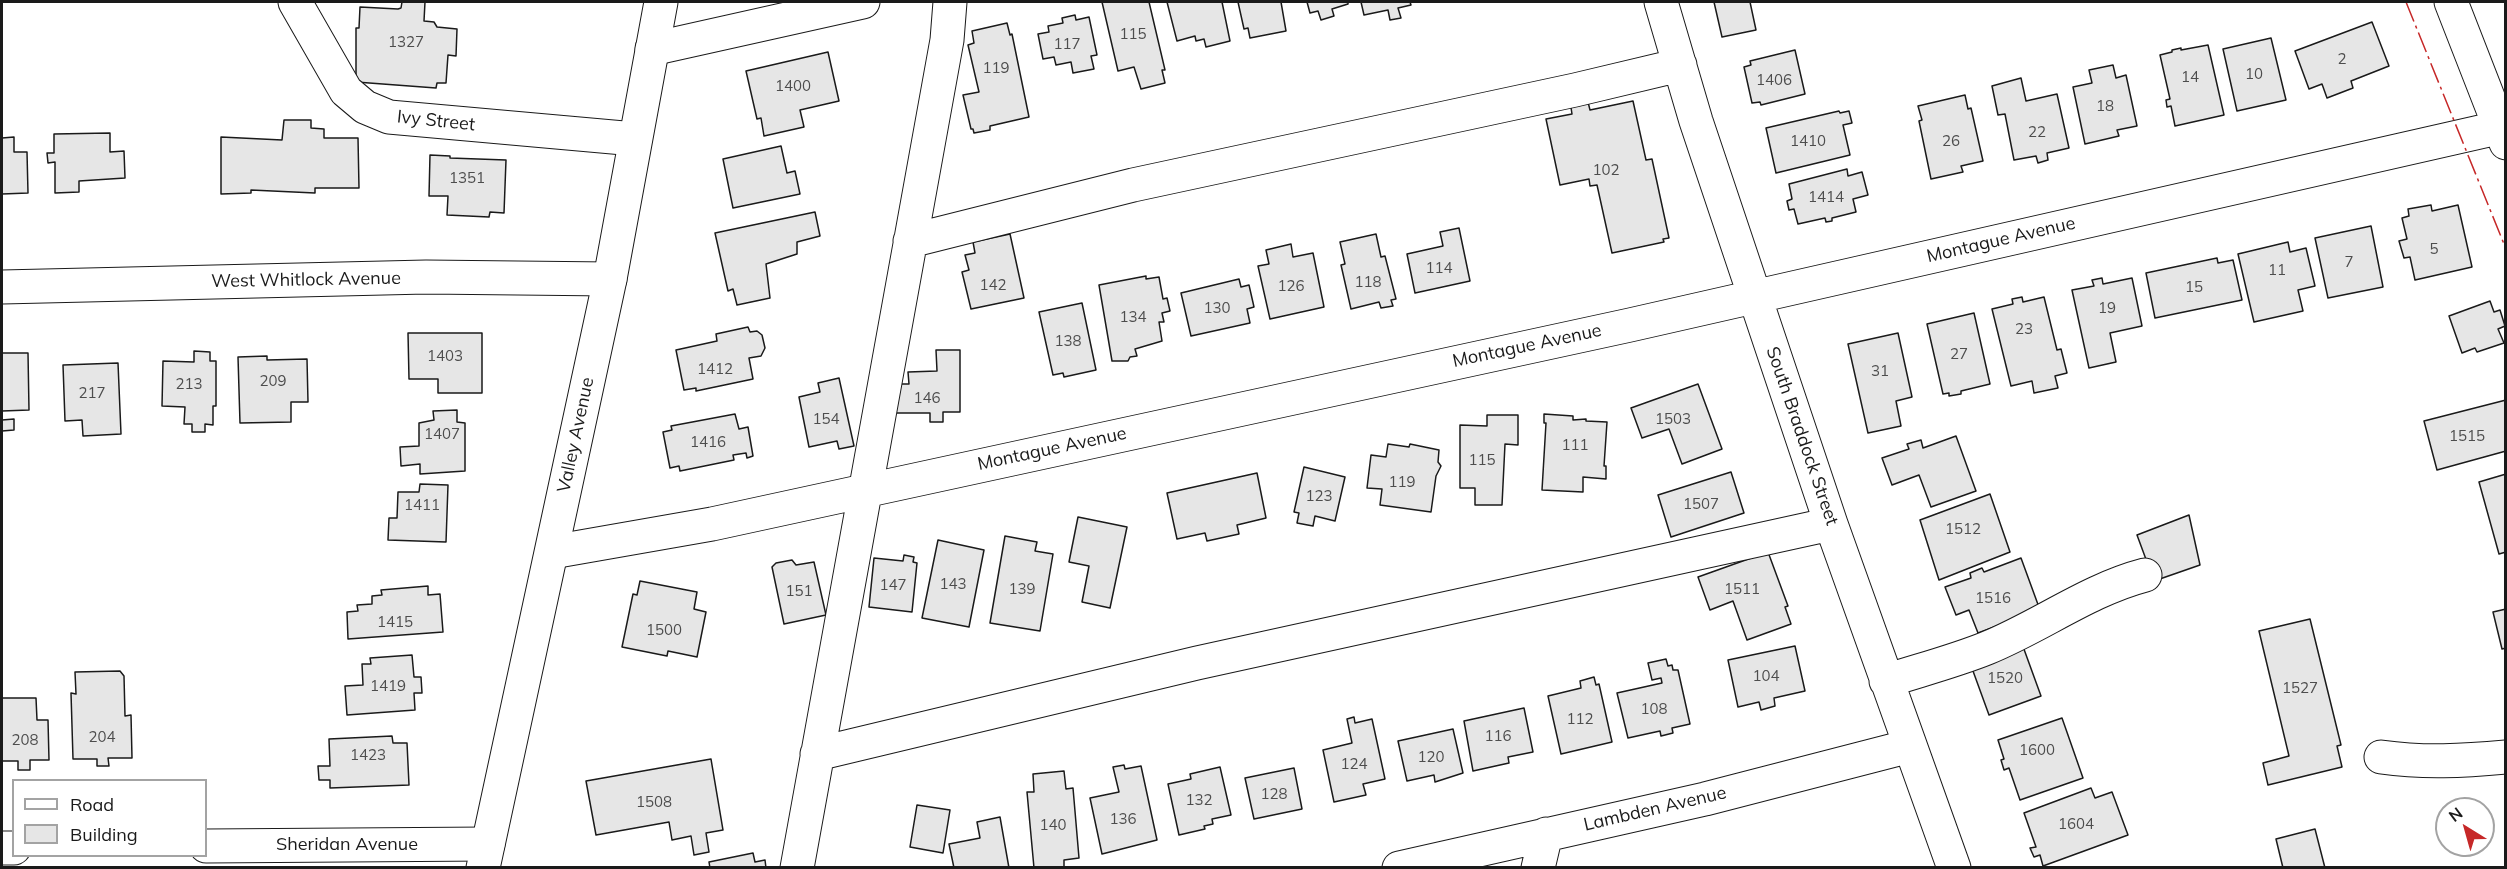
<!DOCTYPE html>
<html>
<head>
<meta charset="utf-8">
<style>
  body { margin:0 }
  #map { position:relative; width:2507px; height:869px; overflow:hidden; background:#fff; font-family:Mulish,sans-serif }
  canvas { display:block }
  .frame { position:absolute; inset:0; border:3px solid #1a1a1a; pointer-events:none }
  .legend { position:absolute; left:12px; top:779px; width:195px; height:78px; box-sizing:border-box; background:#fff; border:2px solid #a3a3a3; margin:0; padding:8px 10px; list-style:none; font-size:18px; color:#1a1a1a }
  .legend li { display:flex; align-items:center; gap:12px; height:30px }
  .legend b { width:30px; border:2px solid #a3a3a3 }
  .north { position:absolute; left:2435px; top:797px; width:60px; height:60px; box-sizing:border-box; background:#fff; border:2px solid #a3a3a3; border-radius:50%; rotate:323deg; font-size:16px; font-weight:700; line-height:24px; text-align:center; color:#1a1a1a }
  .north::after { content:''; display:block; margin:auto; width:21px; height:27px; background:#c62828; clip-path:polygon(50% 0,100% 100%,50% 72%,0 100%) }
</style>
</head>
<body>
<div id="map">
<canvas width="2507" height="869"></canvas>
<div class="frame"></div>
<ul class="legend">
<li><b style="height:8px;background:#fff"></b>Road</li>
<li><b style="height:16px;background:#e6e6e6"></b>Building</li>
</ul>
<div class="north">N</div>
</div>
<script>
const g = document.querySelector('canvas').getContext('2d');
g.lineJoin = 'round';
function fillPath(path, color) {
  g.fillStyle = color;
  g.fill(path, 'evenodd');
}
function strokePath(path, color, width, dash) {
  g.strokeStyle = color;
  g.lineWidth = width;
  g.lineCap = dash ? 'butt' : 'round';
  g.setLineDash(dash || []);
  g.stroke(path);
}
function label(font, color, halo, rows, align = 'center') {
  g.font = font + ' Mulish,sans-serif';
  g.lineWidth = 4.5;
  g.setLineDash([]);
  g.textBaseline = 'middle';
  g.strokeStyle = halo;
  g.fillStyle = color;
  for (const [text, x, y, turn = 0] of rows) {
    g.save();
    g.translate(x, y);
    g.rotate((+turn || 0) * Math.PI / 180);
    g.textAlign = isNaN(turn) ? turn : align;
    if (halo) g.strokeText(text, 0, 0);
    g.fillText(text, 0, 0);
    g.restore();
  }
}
const building = new Path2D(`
  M 402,2 L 425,2 L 424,21 L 434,22 L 437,27 L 457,29 L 456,56 L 448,55 L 446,83 L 437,83 L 436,88 L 356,82 L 356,28 L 359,28 L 360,7 L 398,9 L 401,8 Z
  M 1102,2 L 1149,2 L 1165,70 L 1162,70 L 1165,83 L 1141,89 L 1134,67 L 1118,71 Z
  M 1167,2 L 1222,2 L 1230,41 L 1206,47 L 1204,39 L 1196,41 L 1195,36 L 1177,41 Z
  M 1238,2 L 1281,2 L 1286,31 L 1250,38 L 1248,28 L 1244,29 Z
  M 1307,2 L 1348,2 L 1348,4 L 1332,9 L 1334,16 L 1321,20 L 1318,11 L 1310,13 Z
  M 1361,2 L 1410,2 L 1411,5 L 1398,8 L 1401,18 L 1390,20 L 1388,10 L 1364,15 Z
  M 1714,2 L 1750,2 L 1756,30 L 1722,37 Z
  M 1075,15 L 1076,20 L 1089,17 L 1097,55 L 1091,56 L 1094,69 L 1073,73 L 1071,62 L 1056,65 L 1054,57 L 1043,59 L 1038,34 L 1049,32 L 1048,26 L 1063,23 L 1062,18 Z
  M 2372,22 L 2389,66 L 2351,81 L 2353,88 L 2327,98 L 2322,84 L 2309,89 L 2295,51 Z
  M 1007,23 L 1010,35 L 1012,34 L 1029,117 L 990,126 L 990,130 L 974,133 L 973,129 L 971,129 L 963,95 L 979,92 L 968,45 L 974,43 L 972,31 Z
  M 2271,38 L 2286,100 L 2237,111 L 2223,49 Z
  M 2208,45 L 2224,115 L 2175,126 L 2171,106 L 2167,107 L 2166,100 L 2170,99 L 2160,55 L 2172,52 L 2172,50 L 2181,48 L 2181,50 Z
  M 1795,50 L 1805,94 L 1761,105 L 1760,102 L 1752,103 L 1744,67 L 1751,65 L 1750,61 Z
  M 828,52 L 839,101 L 800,110 L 804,127 L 764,136 L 761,118 L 757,119 L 746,71 Z
  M 2113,65 L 2116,78 L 2126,75 L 2137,126 L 2117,130 L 2119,136 L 2085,144 L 2073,87 L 2092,83 L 2089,70 Z
  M 2021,78 L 2026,101 L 2057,94 L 2069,148 L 2047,153 L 2048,160 L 2038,163 L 2036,156 L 2014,160 L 2005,114 L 1998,115 L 1992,86 Z
  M 1965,95 L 1968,109 L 1971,108 L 1983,161 L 1961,166 L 1963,172 L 1931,179 L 1919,121 L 1922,120 L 1918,106 Z
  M 1587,98 L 1590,110 L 1633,101 L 1646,160 L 1652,159 L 1669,238 L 1663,239 L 1664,242 L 1612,253 L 1597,185 L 1590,186 L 1589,179 L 1560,185 L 1546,119 L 1572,114 L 1570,101 Z
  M 1839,111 L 1840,113 L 1849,111 L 1852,123 L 1843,125 L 1850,155 L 1776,173 L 1766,128 Z
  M 284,120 L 311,120 L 311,128 L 324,129 L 324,138 L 358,138 L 359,188 L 315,188 L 315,193 L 251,190 L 251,193 L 221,194 L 221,137 L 282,140 Z
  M 110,133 L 110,152 L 124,151 L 125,178 L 79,181 L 79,192 L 55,193 L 55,162 L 48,163 L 47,153 L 54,153 L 54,134 Z
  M 14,137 L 14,152 L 27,152 L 28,193 L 2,194 L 2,138 Z
  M 781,146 L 787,173 L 795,171 L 800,194 L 733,208 L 723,159 Z
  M 430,155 L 450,156 L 450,158 L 506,160 L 504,213 L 490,212 L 489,217 L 447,215 L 448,196 L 429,196 Z
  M 1847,169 L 1848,176 L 1862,172 L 1868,195 L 1853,199 L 1856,212 L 1832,218 L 1832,221 L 1826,222 L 1825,218 L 1798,224 L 1794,209 L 1789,210 L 1787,201 L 1792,199 L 1789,184 Z
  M 2431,205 L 2432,211 L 2458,205 L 2472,267 L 2415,280 L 2410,257 L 2404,258 L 2399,241 L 2407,239 L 2402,218 L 2409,216 L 2408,209 Z
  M 815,212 L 820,236 L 797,242 L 797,254 L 766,264 L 770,298 L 737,305 L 733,289 L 728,291 L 715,233 Z
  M 2371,226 L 2383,287 L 2328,298 L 2315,238 Z
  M 1459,228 L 1470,281 L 1415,293 L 1407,254 L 1443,246 L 1440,232 Z
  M 1010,234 L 1024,298 L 971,309 L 962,272 L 969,270 L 965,255 L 975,253 L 973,242 Z
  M 1376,234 L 1381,257 L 1385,256 L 1396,299 L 1391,300 L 1393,306 L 1381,308 L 1379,302 L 1351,309 L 1341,265 L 1345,264 L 1340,242 Z
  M 2288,242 L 2290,252 L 2306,248 L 2315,286 L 2298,290 L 2303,311 L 2254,322 L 2238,254 Z
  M 1291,244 L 1293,257 L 1313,253 L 1324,307 L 1270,319 L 1258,266 L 1269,264 L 1266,250 Z
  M 2217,258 L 2218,263 L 2233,260 L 2242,300 L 2155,318 L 2146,273 Z
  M 1146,276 L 1146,279 L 1159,277 L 1163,299 L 1167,298 L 1170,311 L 1162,313 L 1164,322 L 1159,322 L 1162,341 L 1135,349 L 1137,356 L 1130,357 L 1128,361 L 1112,361 L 1099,285 Z
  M 2102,278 L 2103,284 L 2132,278 L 2142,326 L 2110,333 L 2116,362 L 2089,368 L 2072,290 L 2094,286 L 2092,280 Z
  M 1239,279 L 1241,287 L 1249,285 L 1254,307 L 1247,309 L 1250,323 L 1191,336 L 1181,293 Z
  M 2022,297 L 2023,302 L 2044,297 L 2057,350 L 2061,349 L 2067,373 L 2055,376 L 2058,388 L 2034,393 L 2032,381 L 2011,386 L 1992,309 L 2013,304 L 2012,299 Z
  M 2490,301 L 2494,312 L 2500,310 L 2505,326 L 2498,329 L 2504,343 L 2477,352 L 2475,348 L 2462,353 L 2449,316 Z
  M 1082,303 L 1096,370 L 1064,377 L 1063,373 L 1053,375 L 1039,312 Z
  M 1974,313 L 1990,384 L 1961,391 L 1961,394 L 1949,396 L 1949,393 L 1943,394 L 1927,324 Z
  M 748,327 L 750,332 L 757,331 L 762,335 L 765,348 L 761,356 L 749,358 L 753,379 L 696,391 L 696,388 L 684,390 L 676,350 L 717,341 L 716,334 Z
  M 408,333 L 482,333 L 482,393 L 438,393 L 438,379 L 409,379 Z
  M 1898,333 L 1912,397 L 1896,401 L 1901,426 L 1868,433 L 1848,344 Z
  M 936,350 L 960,350 L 960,412 L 943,412 L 943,422 L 930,422 L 930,413 L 893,413 L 893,384 L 909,384 L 908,372 L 937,371 Z
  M 194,351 L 210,352 L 210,361 L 216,361 L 216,406 L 213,406 L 213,425 L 205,424 L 205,432 L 192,432 L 192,424 L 184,424 L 185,407 L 162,406 L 163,361 L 194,362 Z
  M 2,353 L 28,353 L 29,410 L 2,411 Z
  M 267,356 L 267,360 L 307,359 L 308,402 L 291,402 L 291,422 L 240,423 L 238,357 Z
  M 118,363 L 121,434 L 83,436 L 82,420 L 65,421 L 63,365 Z
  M 839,378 L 854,446 L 839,449 L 837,441 L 809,447 L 799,397 L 820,392 L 818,383 Z
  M 1698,384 L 1722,449 L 1682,464 L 1669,429 L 1642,438 L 1631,408 Z
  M 2506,400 L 2506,451 L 2437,470 L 2424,421 Z
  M 457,410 L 457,422 L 465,423 L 465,471 L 420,474 L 420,464 L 401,466 L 400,447 L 419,446 L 419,423 L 434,420 L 433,411 Z
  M 735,414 L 739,429 L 748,427 L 753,456 L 747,458 L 746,453 L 733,455 L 734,460 L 680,471 L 679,466 L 670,468 L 663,432 L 672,430 L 671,426 Z
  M 1544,414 L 1573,416 L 1573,420 L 1586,419 L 1586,421 L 1607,422 L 1604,466 L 1606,466 L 1606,479 L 1583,477 L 1583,492 L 1542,490 L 1546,423 L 1544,423 Z
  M 1487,415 L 1518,415 L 1518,445 L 1505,444 L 1502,505 L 1475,505 L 1475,488 L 1460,488 L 1460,425 L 1487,426 Z
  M 14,419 L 14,430 L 2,431 L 2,420 Z
  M 1956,436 L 1976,491 L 1931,507 L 1919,475 L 1892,485 L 1882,458 L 1909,449 L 1907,444 L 1921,440 L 1923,448 Z
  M 1388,444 L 1409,447 L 1410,444 L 1439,450 L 1438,462 L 1441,466 L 1436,476 L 1431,512 L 1380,505 L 1382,489 L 1367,488 L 1371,455 L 1386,457 Z
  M 1304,467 L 1345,477 L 1335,521 L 1315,516 L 1313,526 L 1297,523 L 1299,513 L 1294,512 Z
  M 1731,472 L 1744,513 L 1671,537 L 1658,495 Z
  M 1257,473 L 1266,518 L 1237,525 L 1239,534 L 1207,541 L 1205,533 L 1177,539 L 1167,493 Z
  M 2506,474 L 2506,552 L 2499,554 L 2479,482 Z
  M 420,484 L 448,485 L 446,542 L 388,540 L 389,518 L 397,518 L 398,492 L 419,492 Z
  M 1990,494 L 2010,552 L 1939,580 L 1920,520 Z
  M 2189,515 L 2200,565 L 2154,581 L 2137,535 Z
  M 1078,517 L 1127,527 L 1110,608 L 1082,602 L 1089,566 L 1069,562 Z
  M 1005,536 L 1037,542 L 1035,551 L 1053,554 L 1040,631 L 990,623 Z
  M 938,540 L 984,550 L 969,627 L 922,618 Z
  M 1768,552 L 1788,606 L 1785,607 L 1791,624 L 1747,640 L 1733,601 L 1710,610 L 1698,577 Z
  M 904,555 L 914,557 L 913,562 L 917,563 L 912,612 L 869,607 L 874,558 L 903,561 Z
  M 2021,558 L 2040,610 L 1978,633 L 1969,610 L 1956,615 L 1945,587 L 1971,578 L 1970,573 L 1982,568 L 1984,572 Z
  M 792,560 L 796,565 L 814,562 L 826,615 L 784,624 L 772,567 L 776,563 Z
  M 640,581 L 697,592 L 694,609 L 706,612 L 697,657 L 668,651 L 667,656 L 622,647 L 633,594 L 637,595 Z
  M 428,586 L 428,595 L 440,594 L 443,632 L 348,639 L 347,612 L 358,611 L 357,605 L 372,604 L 372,596 L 382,595 L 381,590 Z
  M 2506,609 L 2506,648 L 2502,649 L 2493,612 Z
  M 2310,619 L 2341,745 L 2337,746 L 2342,767 L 2268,785 L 2263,763 L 2289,756 L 2259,631 Z
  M 2021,641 L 2041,696 L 1989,715 L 1969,660 Z
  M 1795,646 L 1805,691 L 1774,698 L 1775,706 L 1761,710 L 1759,702 L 1738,707 L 1728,660 Z
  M 412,655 L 414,677 L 421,677 L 422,693 L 414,693 L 415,710 L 347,715 L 345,686 L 363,685 L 362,664 L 371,664 L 370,658 Z
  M 1666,659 L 1668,666 L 1672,665 L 1673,670 L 1678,670 L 1690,724 L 1672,728 L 1673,733 L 1661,736 L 1660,731 L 1628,738 L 1617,693 L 1662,683 L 1661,678 L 1652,680 L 1648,663 Z
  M 120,671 L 124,676 L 125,716 L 131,715 L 132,758 L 108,758 L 109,766 L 97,766 L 97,759 L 73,759 L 71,693 L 76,694 L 75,672 Z
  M 1594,677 L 1596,685 L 1599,684 L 1612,742 L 1561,754 L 1548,696 L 1581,688 L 1580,681 Z
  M 2,698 L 36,698 L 37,720 L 48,720 L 49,760 L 30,760 L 30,770 L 18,770 L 18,761 L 2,761 Z
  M 1524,708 L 1533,752 L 1508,757 L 1509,763 L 1473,771 L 1464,721 Z
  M 1354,717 L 1355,723 L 1372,719 L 1385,779 L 1363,784 L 1366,795 L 1334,802 L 1323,750 L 1352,743 L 1347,719 Z
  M 2062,718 L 2083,778 L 2020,800 L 2009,768 L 2004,770 L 2001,760 L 2004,759 L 1998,740 Z
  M 1453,729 L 1463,773 L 1435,782 L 1434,775 L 1407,781 L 1398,741 Z
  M 392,736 L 393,743 L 407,743 L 409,785 L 330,788 L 330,780 L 319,780 L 318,766 L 330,766 L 329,739 Z
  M 711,759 L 723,830 L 706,833 L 709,852 L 694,855 L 691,836 L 672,840 L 669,822 L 596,835 L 586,781 Z
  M 1124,765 L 1125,769 L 1141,766 L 1157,840 L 1102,854 L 1090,798 L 1119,792 L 1113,767 Z
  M 1220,767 L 1231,815 L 1212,819 L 1213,824 L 1204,826 L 1205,829 L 1179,835 L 1168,784 L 1191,779 L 1190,774 Z
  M 1294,768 L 1302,809 L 1254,819 L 1245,778 Z
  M 1064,771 L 1066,789 L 1073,788 L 1079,858 L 1064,860 L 1064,868 L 1034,868 L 1027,792 L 1034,792 L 1033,774 Z
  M 2091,788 L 2095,798 L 2112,792 L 2128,835 L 2043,866 L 2040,855 L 2034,857 L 2030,848 L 2036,847 L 2024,813 Z
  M 917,805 L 950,810 L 943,853 L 910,847 Z
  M 1000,817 L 1009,868 L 954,868 L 949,844 L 980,838 L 977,822 Z
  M 2315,829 L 2325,868 L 2283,868 L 2276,839 Z
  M 753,853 L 755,862 L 765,860 L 766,868 L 710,868 L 709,862 Z`);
const minor = new Path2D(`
  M 295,2 L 346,91 L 365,107 L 389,117 L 635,139
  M 1661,2 L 1696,121 L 1831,524 L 1954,868
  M 2451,2 L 2506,143
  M 652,49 L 863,2
  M 910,241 L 1133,185 L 1575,90 L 1680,65
  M 2,287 L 426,277 L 610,279
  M 552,552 L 712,524 L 1630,325 L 2506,126
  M 1886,681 C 1920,670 1955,661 1987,648 C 2041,626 2088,590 2145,575
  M 817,754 L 1197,663 L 1831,524
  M 2381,757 C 2424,763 2463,761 2506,757
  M 206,846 L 488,844
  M 2,848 L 14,848
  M 797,868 L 947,40 L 950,2
  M 1399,868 L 1705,799 L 1910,746
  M 1538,868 L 1546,834`);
const major = new Path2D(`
  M 483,868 L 610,279 L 661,2`);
const power = new Path2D(`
  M 2406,2 L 2506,249`);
const numberNames = [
  ["115",1133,34],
  ["1327",406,42],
  ["117",1067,44],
  ["2",2342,59],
  ["119",996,68],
  ["10",2254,74],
  ["14",2190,77],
  ["1406",1774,80],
  ["1400",793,86],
  ["18",2105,106],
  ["22",2037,132],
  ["1410",1808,141],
  ["26",1951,141],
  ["102",1606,170],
  ["1351",467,178],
  ["1414",1826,197],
  ["5",2434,249],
  ["7",2349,262],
  ["114",1439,268],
  ["11",2277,270],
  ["118",1368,282],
  ["142",993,285],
  ["126",1291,286],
  ["15",2194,287],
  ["130",1217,308],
  ["19",2107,308],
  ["134",1133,317],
  ["23",2024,329],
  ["138",1068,341],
  ["27",1959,354],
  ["1403",445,356],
  ["1412",715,369],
  ["31",1880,371],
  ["209",273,381],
  ["213",189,384],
  ["217",92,393],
  ["146",927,398],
  ["154",826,419],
  ["1503",1673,419],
  ["1407",442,434],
  ["1515",2467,436],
  ["1416",708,442],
  ["111",1575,445],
  ["115",1482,460],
  ["119",1402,482],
  ["123",1319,496],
  ["1507",1701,504],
  ["1411",422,505],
  ["1512",1963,529],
  ["143",953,584],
  ["147",893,585],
  ["139",1022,589],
  ["1511",1742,589],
  ["151",799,591],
  ["1516",1993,598],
  ["1415",395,622],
  ["1500",664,630],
  ["104",1766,676],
  ["1520",2005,678],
  ["1419",388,686],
  ["1527",2300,688],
  ["108",1654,709],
  ["112",1580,719],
  ["116",1498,736],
  ["204",102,737],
  ["208",25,740],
  ["1600",2037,750],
  ["1423",368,755],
  ["120",1431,757],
  ["124",1354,764],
  ["128",1274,794],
  ["132",1199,800],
  ["1508",654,802],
  ["136",1123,819],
  ["1604",2076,824],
  ["140",1053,825]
];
const streetNames = [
  ["Ivy Street",436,121,6],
  ["Montague Avenue",2001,240,-13],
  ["West Whitlock Avenue",306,280,-1],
  ["Montague Avenue",1527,346,-12],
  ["Valley Avenue",576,435,-78],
  ["South Braddock Street",1802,436,71],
  ["Montague Avenue",1052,449,-12],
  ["Lambden Avenue",1655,809,-13],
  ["Sheridan Avenue",347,845]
];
fillPath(building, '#e6e6e6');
strokePath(building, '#1a1a1a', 1.5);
strokePath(minor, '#1a1a1a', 35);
strokePath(major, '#1a1a1a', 35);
strokePath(minor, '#fff', 33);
strokePath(major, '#fff', 33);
strokePath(power, '#c62828', 1.5, [21, 4.5, 3, 4.5]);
label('15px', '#4d4d4d', null, numberNames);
label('18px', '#1a1a1a', '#fff', streetNames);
</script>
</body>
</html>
